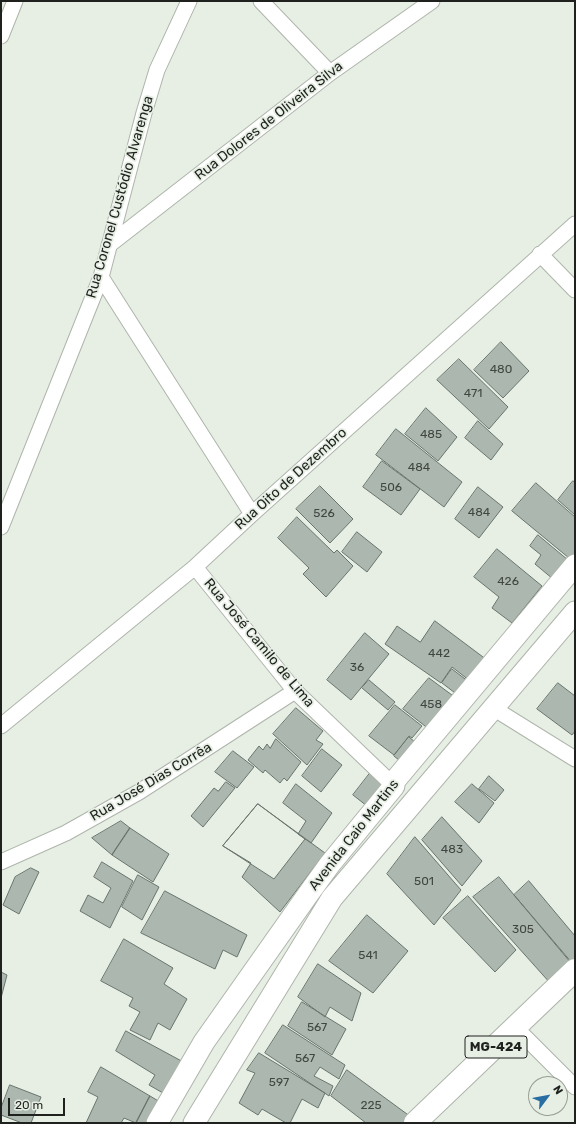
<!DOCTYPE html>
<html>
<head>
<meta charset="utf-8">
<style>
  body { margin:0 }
  #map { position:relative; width:576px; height:1124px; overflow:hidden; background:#e7efe4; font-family:Rubik,sans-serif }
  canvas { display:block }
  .frame { position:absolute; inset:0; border:2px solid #1e211d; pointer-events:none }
  .north { position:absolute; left:528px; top:1076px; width:40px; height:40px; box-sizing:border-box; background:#e7efe4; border:1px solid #979d94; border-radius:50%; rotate:58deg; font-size:11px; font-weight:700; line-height:16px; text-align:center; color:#1e211d }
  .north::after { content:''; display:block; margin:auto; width:14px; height:18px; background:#296ea3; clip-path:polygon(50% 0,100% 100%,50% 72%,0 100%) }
  .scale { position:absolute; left:8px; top:1098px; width:57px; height:18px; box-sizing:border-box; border:2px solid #1e211d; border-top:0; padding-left:5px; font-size:12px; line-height:14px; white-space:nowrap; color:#1e211d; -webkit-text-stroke:3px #e7efe4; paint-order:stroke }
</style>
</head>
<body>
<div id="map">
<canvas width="576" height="1124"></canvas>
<div class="frame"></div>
<div class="north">N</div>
<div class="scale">20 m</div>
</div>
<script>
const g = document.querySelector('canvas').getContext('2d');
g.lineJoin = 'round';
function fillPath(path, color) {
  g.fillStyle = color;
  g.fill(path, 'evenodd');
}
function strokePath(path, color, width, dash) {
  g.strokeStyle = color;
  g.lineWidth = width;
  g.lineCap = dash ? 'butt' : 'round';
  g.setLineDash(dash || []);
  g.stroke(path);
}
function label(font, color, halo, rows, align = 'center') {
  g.font = font + ' Rubik,sans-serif';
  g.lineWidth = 3.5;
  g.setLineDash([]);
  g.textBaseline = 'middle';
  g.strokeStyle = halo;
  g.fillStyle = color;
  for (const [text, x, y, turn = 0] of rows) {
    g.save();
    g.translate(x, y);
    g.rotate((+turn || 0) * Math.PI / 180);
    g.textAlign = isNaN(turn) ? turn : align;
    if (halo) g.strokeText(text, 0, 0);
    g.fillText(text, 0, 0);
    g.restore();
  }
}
const building = new Path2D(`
  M 501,342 L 529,371 L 503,398 L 474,370 Z
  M 459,359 L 508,407 L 489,429 L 437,380 Z
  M 426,408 L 457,437 L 438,461 L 405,434 Z
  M 478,421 L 503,444 L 491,460 L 465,438 Z
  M 396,429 L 462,482 L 444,507 L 376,455 Z
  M 382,461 L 420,489 L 401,515 L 363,487 Z
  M 573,481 L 575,482 L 575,515 L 558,500 Z
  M 536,483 L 575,517 L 575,563 L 512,511 Z
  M 320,486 L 353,519 L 330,543 L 296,509 Z
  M 478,487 L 503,507 L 479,538 L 455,519 Z
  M 297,517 L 334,553 L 337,550 L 353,566 L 326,597 L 303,574 L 309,568 L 278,538 Z
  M 357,532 L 382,552 L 367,572 L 342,552 Z
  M 538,535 L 574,565 L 559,584 L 535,564 L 541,555 L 530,546 Z
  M 497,549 L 542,586 L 512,623 L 492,608 L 499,597 L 474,577 Z
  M 435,621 L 491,663 L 474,684 L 452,667 L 441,683 L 385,644 L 397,626 L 420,642 Z
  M 365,633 L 389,654 L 351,700 L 327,680 Z
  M 452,669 L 473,685 L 463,699 L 442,683 Z
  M 429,678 L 460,701 L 434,733 L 403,709 Z
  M 369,680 L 395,702 L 388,710 L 362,688 Z
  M 558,683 L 575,696 L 575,731 L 572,735 L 537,709 Z
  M 395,705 L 422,726 L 412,738 L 409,736 L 394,755 L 369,736 Z
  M 296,708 L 323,731 L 316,740 L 323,744 L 307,765 L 273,734 Z
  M 409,737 L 421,747 L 406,766 L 394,756 Z
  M 276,739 L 301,762 L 287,781 L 284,778 L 280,783 L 265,770 L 263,773 L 248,760 L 259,746 L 263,750 L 267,744 L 270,748 Z
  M 322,749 L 342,765 L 321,792 L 302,776 Z
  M 233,751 L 254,767 L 237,788 L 215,772 Z
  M 374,768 L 392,784 L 372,810 L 353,795 Z
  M 489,776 L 504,790 L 495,801 L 479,789 Z
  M 226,782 L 235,788 L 203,827 L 191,816 L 214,788 L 218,791 Z
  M 296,784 L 332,813 L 311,843 L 298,834 L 306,821 L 283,803 Z
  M 472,784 L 494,803 L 479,823 L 455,802 Z
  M 258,804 L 325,853 L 280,912 L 242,877 L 251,863 L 223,846 Z
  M 258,804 L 305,839 L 274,879 L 223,846 Z
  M 442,817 L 482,861 L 462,886 L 422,840 Z
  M 121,821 L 130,828 L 112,855 L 92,838 Z
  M 130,828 L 169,854 L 153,882 L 112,855 Z
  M 415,837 L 461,890 L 434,925 L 387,874 Z
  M 102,862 L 133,881 L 110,928 L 80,911 L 88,895 L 103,903 L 111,888 L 94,877 Z
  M 31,868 L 39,872 L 19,914 L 3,905 L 15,877 Z
  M 138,875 L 159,887 L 142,920 L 122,907 Z
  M 499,877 L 571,963 L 551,984 L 473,897 Z
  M 529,881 L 575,936 L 575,962 L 573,964 L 514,895 Z
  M 165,891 L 247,935 L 237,957 L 223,950 L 215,969 L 141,933 Z
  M 468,896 L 516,950 L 495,972 L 443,918 Z
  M 367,915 L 408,951 L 373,993 L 329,961 Z
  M 124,939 L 173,968 L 164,984 L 187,999 L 170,1030 L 158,1023 L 150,1040 L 130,1030 L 140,1012 L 129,1006 L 133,998 L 101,981 Z
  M 318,964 L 361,993 L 352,1021 L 330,1007 L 325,1017 L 298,997 Z
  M 1,972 L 7,975 L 1,998 Z
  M 302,1002 L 346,1029 L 332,1055 L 288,1026 Z
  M 283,1025 L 345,1065 L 339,1079 L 320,1067 L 314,1076 L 333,1086 L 329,1096 L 265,1053 Z
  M 126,1031 L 187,1064 L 170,1097 L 149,1085 L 155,1075 L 116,1051 Z
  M 259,1053 L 325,1093 L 318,1108 L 302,1099 L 290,1123 L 286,1123 L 262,1109 L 258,1115 L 239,1103 L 255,1073 L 247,1070 Z
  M 101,1067 L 150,1096 L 136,1123 L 124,1118 L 121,1123 L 86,1123 L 98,1097 L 88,1092 Z
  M 347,1070 L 411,1117 L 406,1123 L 366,1123 L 331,1096 Z
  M 10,1085 L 41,1097 L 31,1123 L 22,1123 L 1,1115 L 1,1108 Z
  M 150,1096 L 165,1105 L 154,1123 L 136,1123 Z`);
const street = new Path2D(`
  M 261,1 L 330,73
  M 1,36 L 15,1
  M 109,245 L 330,73 L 432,1
  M 540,254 L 575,290
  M 101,277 L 252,514
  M 1,527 L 101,277 L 144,113 L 157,70 L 189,1
  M 195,567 L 295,691 L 392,784
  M 493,708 L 575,759
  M 1,726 L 195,567 L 252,514 L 575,224
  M 1,862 L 66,833 L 139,792 L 295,691
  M 516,1028 L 575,1087`);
const secondary = new Path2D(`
  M 157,1123 L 204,1042 L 309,893 L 330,864 L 394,786 L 392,784 L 575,565
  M 194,1123 L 332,898 L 575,612`);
const highway = new Path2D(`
  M 415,1123 L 575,970`);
const numberNames = [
  ["480",501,370],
  ["471",473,394],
  ["485",431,435],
  ["484",419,468],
  ["506",391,488],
  ["484",479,513],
  ["526",324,514],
  ["426",508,582],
  ["442",439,654],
  ["36",357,668],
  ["458",431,705],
  ["483",452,850],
  ["501",424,882],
  ["305",523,930],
  ["541",368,956],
  ["567",317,1028],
  ["567",305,1059],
  ["597",279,1083],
  ["225",371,1106]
];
const shields = [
  [496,1047,62]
];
const shieldNames = [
  ["MG-424",496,1047]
];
const streetNames = [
  ["Rua Dolores de Oliveira Silva",269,121,-38],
  ["Rua Coronel Custódio Alvarenga",120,197,-74],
  ["Rua Oito de Dezembro",291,479,-42],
  ["Rua José Camilo de Lima",259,643,50],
  ["Rua José Dias Corrêa",151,782,-31],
  ["Avenida Caio Martins",354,835,-52]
];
fillPath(building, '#abb7af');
strokePath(building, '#69746d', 1);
strokePath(street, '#aeb5ab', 17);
strokePath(secondary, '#aeb5ab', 23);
strokePath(highway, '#aeb5ab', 24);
strokePath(street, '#fff', 15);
strokePath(secondary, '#fff', 21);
strokePath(highway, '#fff', 22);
label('12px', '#414642', null, numberNames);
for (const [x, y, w] of shields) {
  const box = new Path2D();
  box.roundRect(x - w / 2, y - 11, w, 22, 3);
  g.fillStyle = '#e7efe4';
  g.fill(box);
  strokePath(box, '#1e211d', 1);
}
label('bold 13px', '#1e211d', null, shieldNames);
label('14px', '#1e211d', '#e7efe4', streetNames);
</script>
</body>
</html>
